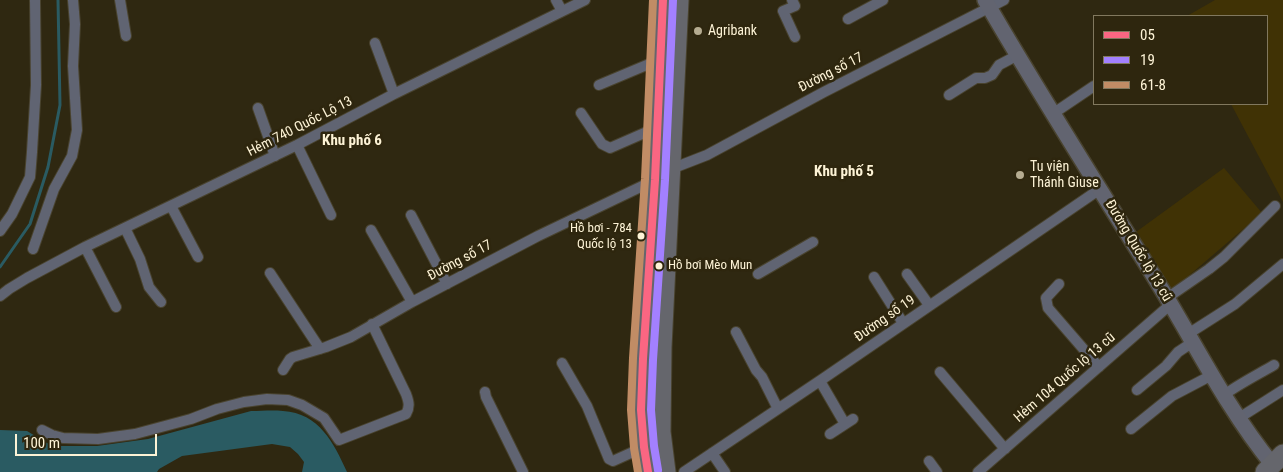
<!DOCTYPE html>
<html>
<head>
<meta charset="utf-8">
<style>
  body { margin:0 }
  #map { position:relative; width:1283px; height:472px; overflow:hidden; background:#2f2811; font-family:"Roboto Condensed",sans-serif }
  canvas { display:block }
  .legend { position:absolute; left:1093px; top:15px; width:175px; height:90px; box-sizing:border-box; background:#2e260e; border:1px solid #81785e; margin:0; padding:6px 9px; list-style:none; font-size:15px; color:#fdf3d6 }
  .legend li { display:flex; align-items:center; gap:10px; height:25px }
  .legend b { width:25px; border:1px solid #81785e }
  .scale { position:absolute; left:15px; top:434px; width:142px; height:22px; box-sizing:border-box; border:2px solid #fdf3d6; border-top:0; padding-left:6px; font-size:15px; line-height:18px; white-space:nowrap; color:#fdf3d6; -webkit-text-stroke:4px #2e260e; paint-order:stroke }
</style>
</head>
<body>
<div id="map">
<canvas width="1283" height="472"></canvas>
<ul class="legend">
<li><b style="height:6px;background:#fa6682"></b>05</li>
<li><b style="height:6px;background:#a380ff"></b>19</li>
<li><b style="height:6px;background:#c18c65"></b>61-8</li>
</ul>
<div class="scale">100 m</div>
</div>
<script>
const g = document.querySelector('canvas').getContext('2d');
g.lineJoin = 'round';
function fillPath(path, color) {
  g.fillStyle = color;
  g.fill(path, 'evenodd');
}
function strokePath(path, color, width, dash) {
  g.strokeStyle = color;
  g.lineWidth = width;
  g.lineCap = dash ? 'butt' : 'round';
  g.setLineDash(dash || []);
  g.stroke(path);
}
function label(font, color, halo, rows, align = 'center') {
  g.font = font + ' "Roboto Condensed",sans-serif';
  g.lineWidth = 5;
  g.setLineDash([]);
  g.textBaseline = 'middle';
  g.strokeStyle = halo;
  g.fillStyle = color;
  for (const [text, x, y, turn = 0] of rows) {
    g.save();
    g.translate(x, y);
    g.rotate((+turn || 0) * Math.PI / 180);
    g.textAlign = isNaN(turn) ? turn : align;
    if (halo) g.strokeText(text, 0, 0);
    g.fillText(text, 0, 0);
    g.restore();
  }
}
const built = new Path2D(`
  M 1215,0 L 1283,0 L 1283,202 L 1231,104 L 1267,104 L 1267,16 L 1187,16 Z
  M 1224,168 L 1262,213 L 1172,290 L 1136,232 Z`);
const water = new Path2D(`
  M 251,411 C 262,411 272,410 283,411 C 319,413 334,443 347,472 L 302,472 L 304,462 L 298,454 L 290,447 L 272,444 L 182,456 L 159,469 L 157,472 L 0,472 L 0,430 L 27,431 L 47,443 L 58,446 L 97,446 L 148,439 Z`);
const stream = new Path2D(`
  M 0,267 L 30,224 L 48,167 L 60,105 L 58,0`);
const street = new Path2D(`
  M 120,0 L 126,36
  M 556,0 L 562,11
  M 792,0 L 795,6 L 783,11 L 795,37
  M 848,19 L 883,0
  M 375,43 L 394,94
  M 599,85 L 661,59
  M 949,95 L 976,78 L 985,78 L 992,75 L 999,65 L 1018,55
  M 258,108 L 275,156
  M 581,113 L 602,144 L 610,148 L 658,127
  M 1054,113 L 1094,86
  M 297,145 L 331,215
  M 671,169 L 707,155 L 824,92 L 1004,0
  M 171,206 L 198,257
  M 411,215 L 447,284
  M 125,228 L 140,259 L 149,287 L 161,302
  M 371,230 L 412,302
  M 0,231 L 12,214 L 30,177 L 32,152 L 36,85 L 35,0
  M 85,247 L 116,307
  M 33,249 L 54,189 L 72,156 L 77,130 L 73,66 L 75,24 L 73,0
  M 270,273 L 320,349
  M 758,274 L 813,242
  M 907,274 L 929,305
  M 874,277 L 903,323
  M 1059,284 L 1046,298 L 1048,308 L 1099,367
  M 0,296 L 9,289 L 27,278 L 85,247 L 297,145 L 394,94 L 585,0
  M 1167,298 L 1209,269 L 1224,257 L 1275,206
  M 736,332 L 756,370 L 762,377 L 778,409
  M 1188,334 L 1235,304 L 1283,264
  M 562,363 L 587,406 L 609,459 L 613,461 L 644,447
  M 283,370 L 290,359 L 293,357 L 326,347 L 351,337 L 412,302 L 538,236 L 655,180
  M 940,372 L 1005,449
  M 820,381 L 845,424
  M 1137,390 L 1166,366 L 1178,352 L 1193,342
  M 485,392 L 486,397 L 523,472
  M 1224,395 C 1239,384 1257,375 1274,365
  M 1239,418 L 1283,390
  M 1131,429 L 1172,396 L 1212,375
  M 42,430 L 52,435 L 63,438 L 98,439 L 135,434 L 191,419 L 217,409 L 244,402 L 267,399 L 288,400 L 302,405 L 324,418 L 339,440 L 406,414 C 410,407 409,402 406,394 L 372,324
  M 830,434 L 853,419
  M 712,453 L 725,472
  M 929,461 L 937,472
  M 684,472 L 824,378 L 1100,189
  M 978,472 L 1171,304`);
const secondary = new Path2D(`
  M 985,0 C 1041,97 1102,192 1161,288 C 1197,347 1228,410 1272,464`);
const highway = new Path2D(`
  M 648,472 L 644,447 L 641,410 L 643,359 L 655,180 L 663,0
  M 666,472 L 661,432 L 662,347 L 679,0
  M 1265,472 L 1283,454`);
const bus1 = new Path2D(`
  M 648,472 L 644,447 L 641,410 L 643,359 L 655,180 L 663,0`);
const bus2 = new Path2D(`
  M 658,470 L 654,446 L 651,410 L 653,360 L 665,180 L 673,0`);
const bus3 = new Path2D(`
  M 638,472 L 634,448 L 631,410 L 633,358 L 645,179 L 653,0`);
const markers = [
  [698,31,5,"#b5ac91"],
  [1020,175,5,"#b5ac91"],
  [641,236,4.5,"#fdf3d6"],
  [659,266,4.5,"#fdf3d6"]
];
const busNames = [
  ["Hồ bơi - 784",632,229],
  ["Quốc lộ 13",632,245],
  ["Hồ bơi Mèo Mun",668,266,"left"]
];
const poiNames = [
  ["Agribank",708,31],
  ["Tu viện",1030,167],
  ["Thánh Giuse",1030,183]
];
const streetNames = [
  ["Đường số 17",831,73,-27],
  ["Hẻm 740 Quốc Lộ 13",300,127,-27],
  ["Đường Quốc lộ 13 cũ",1138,251,59],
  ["Đường số 17",460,261,-28],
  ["Đường số 19",885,319,-35],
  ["Hẻm 104 Quốc lộ 13 cũ",1065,378,-41]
];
const neighbourhoodNames = [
  ["Khu phố 6",352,141],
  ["Khu phố 5",844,172]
];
fillPath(built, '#403205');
fillPath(water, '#2a5b62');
strokePath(stream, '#2a5b62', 3);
strokePath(street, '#49432f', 12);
strokePath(secondary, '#49432f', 18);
strokePath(highway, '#49432f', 21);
strokePath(street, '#606472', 10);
strokePath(secondary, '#626470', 15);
strokePath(highway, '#65666c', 19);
strokePath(bus1, '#fa6682', 8);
strokePath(bus2, '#a380ff', 8);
strokePath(bus3, '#c18c65', 8);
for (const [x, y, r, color] of markers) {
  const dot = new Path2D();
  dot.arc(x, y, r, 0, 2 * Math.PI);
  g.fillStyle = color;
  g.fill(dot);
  strokePath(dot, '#2e260e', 2);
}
label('13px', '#fdf3d6', '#2e260e', busNames, 'right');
label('14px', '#fdf3d6', '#2e260e', poiNames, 'left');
label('14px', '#fdf3d6', '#2e260e', streetNames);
label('bold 15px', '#fdf3d6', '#2e260e', neighbourhoodNames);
</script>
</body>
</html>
